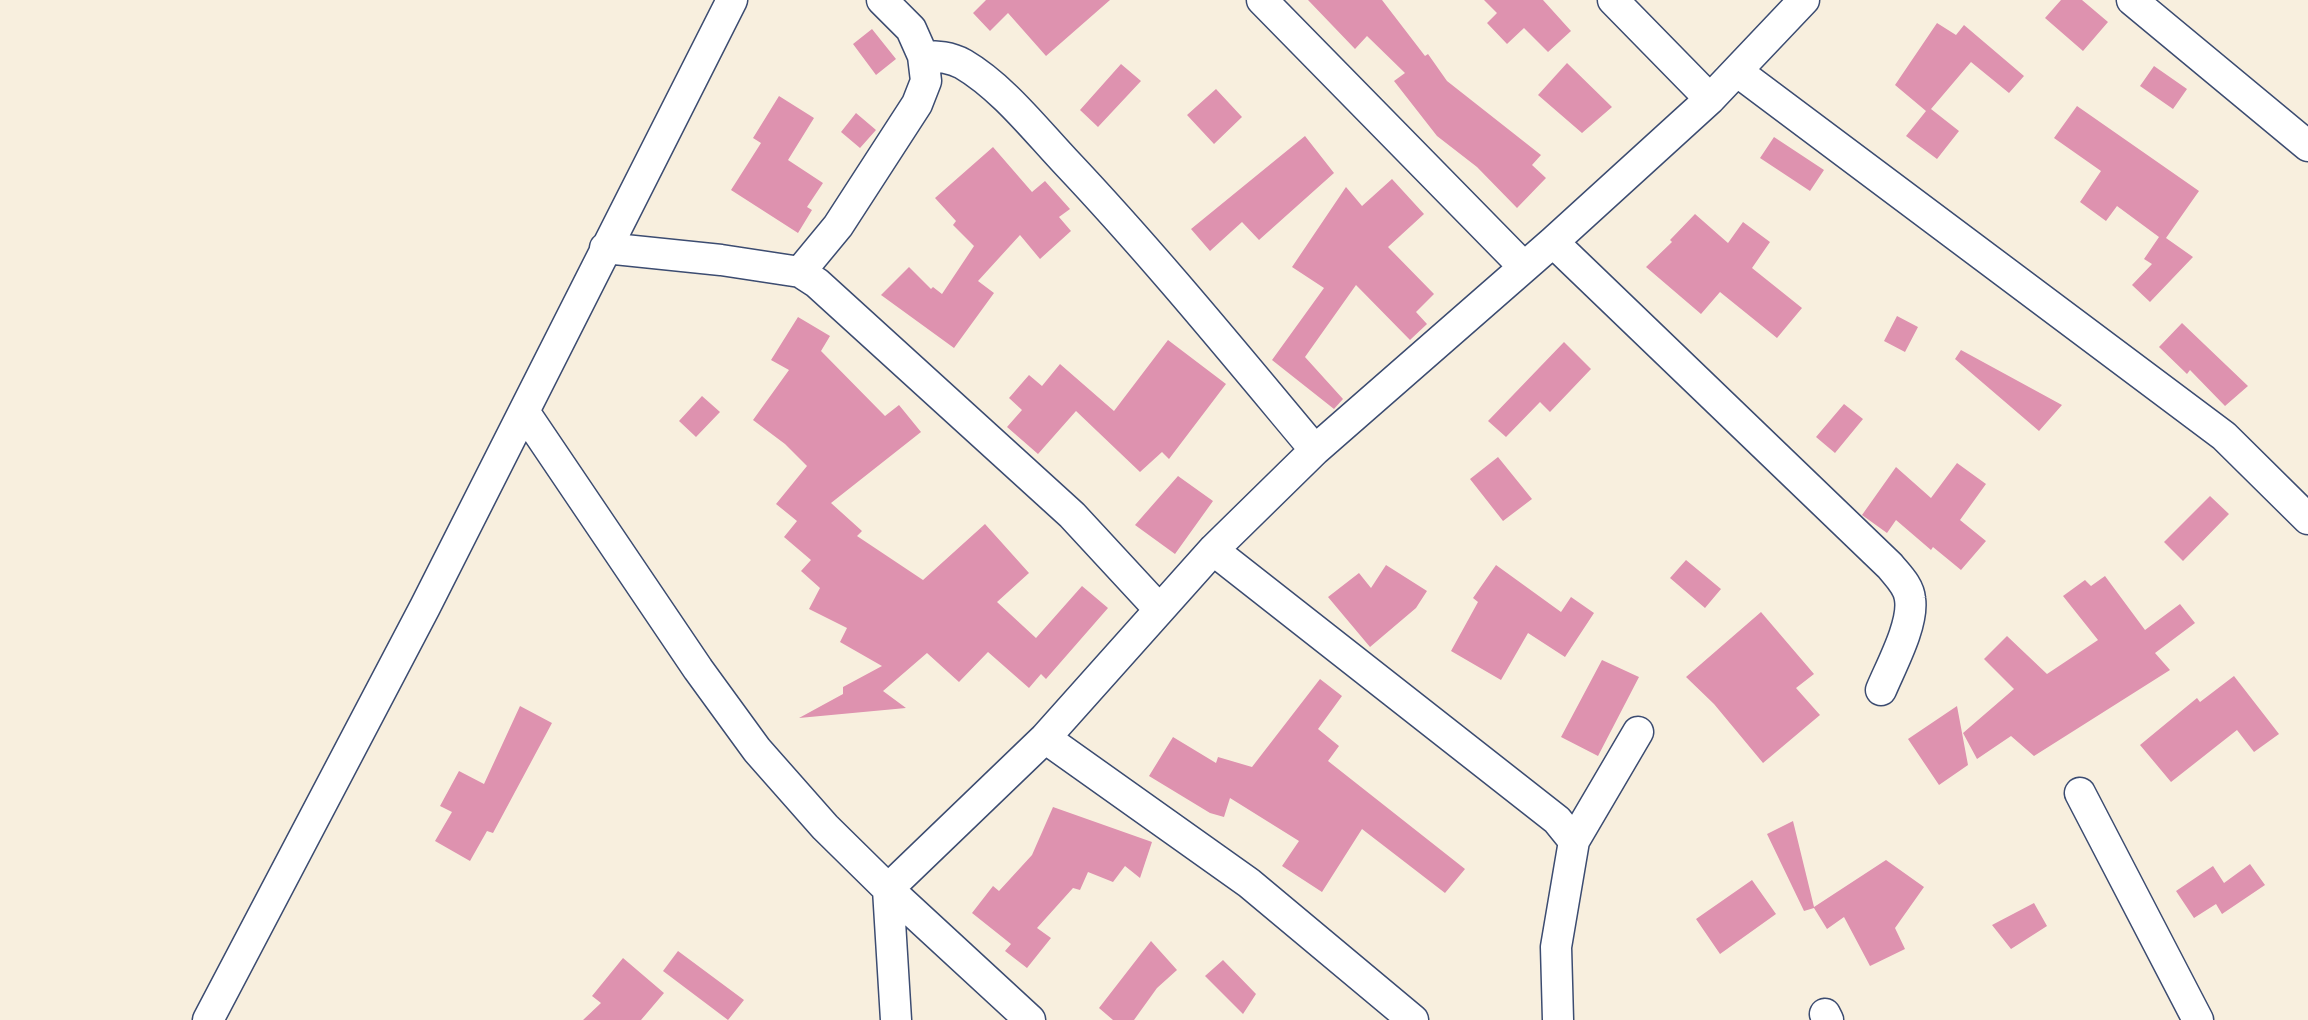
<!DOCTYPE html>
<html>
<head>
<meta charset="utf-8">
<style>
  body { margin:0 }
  canvas { display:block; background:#f8efde }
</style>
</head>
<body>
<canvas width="2308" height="1020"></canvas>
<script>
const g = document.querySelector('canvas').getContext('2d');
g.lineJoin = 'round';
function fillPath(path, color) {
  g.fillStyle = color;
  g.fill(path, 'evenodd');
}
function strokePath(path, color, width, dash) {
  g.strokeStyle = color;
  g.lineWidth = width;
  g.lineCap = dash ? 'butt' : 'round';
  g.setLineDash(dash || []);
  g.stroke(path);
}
const building = new Path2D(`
  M 986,0 L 1110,0 L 1046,56 L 1008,13 L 990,31 L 973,13 Z
  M 1308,0 L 1382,0 L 1425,56 L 1428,54 L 1447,81 L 1541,155 L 1532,165 L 1546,178 L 1517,208 L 1477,167 L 1437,136 L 1394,81 L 1405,73 L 1367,36 L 1355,49 Z
  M 1484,0 L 1543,0 L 1571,31 L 1548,52 L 1524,28 L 1507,44 L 1487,23 L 1497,13 Z
  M 2061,0 L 2082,0 L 2108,22 L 2083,51 L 2045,18 Z
  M 1937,23 L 1956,35 L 1964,25 L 2024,76 L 2009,93 L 1971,62 L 1931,109 L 1959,131 L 1937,159 L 1906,136 L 1926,111 L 1895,85 Z
  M 872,29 L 896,59 L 876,75 L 853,44 Z
  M 1567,63 L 1612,107 L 1582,133 L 1538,95 Z
  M 1121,64 L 1141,81 L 1098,127 L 1080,110 Z
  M 2154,66 L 2187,89 L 2173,109 L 2140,86 Z
  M 1216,89 L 1242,117 L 1214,144 L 1187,115 Z
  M 779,96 L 814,118 L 788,160 L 823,183 L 807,207 L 812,210 L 798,233 L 731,190 L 761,143 L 753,138 Z
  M 2077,106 L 2199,191 L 2166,238 L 2193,257 L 2150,302 L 2132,285 L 2152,264 L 2144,259 L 2159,237 L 2117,206 L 2106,221 L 2080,202 L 2101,171 L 2054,138 Z
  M 856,113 L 876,130 L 860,148 L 841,132 Z
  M 1305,136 L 1334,173 L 1259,240 L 1242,222 L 1210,251 L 1191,229 Z
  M 1774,137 L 1824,170 L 1810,191 L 1760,158 Z
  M 993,147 L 1032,192 L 1045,181 L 1070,209 L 1059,217 L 1071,231 L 1040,259 L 1020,235 L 978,281 L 994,293 L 954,348 L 881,295 L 909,267 L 931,289 L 933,287 L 942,294 L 974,246 L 953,225 L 956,221 L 935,198 Z
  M 1392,179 L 1424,214 L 1388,247 L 1434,294 L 1416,312 L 1427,324 L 1410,340 L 1356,285 L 1305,357 L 1343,399 L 1334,409 L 1272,360 L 1324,288 L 1292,267 L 1346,187 L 1362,206 Z
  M 1695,214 L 1728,243 L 1743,222 L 1770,242 L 1752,268 L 1802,308 L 1777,338 L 1720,292 L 1701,314 L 1646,267 L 1672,242 L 1670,240 Z
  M 1897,316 L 1918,327 L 1905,352 L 1884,341 Z
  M 798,317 L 830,336 L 821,351 L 885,416 L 899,405 L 921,432 L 831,503 L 862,531 L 857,536 L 923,580 L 985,524 L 1029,573 L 997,602 L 1036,638 L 1082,586 L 1108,608 L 1046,679 L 1041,674 L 1029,688 L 988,652 L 959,682 L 927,653 L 883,691 L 906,708 L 799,718 L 843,694 L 843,687 L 882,666 L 840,642 L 847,628 L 809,609 L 820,588 L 801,571 L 811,560 L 784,537 L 797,521 L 776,504 L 807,466 L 785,444 L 753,420 L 789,370 L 771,360 Z
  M 2182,323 L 2248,386 L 2225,406 L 2190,370 L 2187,374 L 2159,347 Z
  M 1168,340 L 1226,384 L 1169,459 L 1162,452 L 1140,472 L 1076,411 L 1038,454 L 1007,427 L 1022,410 L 1009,398 L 1029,375 L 1042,386 L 1060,364 L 1114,411 Z
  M 1564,342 L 1591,369 L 1550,412 L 1540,402 L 1506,437 L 1488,421 Z
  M 1961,350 L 2062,405 L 2039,431 L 1955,359 Z
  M 702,396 L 720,412 L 696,437 L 679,421 Z
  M 1844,404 L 1863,419 L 1835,453 L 1816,437 Z
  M 1498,457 L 1532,499 L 1503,521 L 1470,479 Z
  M 1957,463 L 1986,484 L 1960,520 L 1986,541 L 1961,570 L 1933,547 L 1931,550 L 1896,520 L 1887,533 L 1862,515 L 1896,467 L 1931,498 Z
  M 1178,476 L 1213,501 L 1175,554 L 1135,525 Z
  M 2210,496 L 2229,514 L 2183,561 L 2164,542 Z
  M 1686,560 L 1721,589 L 1705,608 L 1670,578 Z
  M 1386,565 L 1427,591 L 1416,608 L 1370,647 L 1328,597 L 1359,573 L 1371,588 Z
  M 1496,565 L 1561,612 L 1571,597 L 1594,613 L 1565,657 L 1528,633 L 1501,680 L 1451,651 L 1478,602 L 1473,598 Z
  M 2105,576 L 2145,630 L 2180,604 L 2195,623 L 2155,653 L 2170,670 L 2034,756 L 2011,736 L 1977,759 L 1963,733 L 2014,689 L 1984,659 L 2007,636 L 2047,674 L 2098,640 L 2063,596 L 2085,580 L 2091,586 Z
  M 1761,612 L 1814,674 L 1796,688 L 1820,715 L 1763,763 L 1714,704 L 1686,677 Z
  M 1602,660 L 1639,677 L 1598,756 L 1561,737 Z
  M 2234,676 L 2279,734 L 2254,752 L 2237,730 L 2171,782 L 2140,745 L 2197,698 L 2200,702 Z
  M 1320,679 L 1342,696 L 1318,729 L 1339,746 L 1328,761 L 1465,869 L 1445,893 L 1362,829 L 1322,892 L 1282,866 L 1299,841 L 1230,798 L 1224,817 L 1210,813 L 1149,776 L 1173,737 L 1216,763 L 1218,757 L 1252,767 Z
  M 520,706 L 552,723 L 493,833 L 487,831 L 470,861 L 435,841 L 452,812 L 440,806 L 459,771 L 484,784 Z
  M 1957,706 L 1968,765 L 1939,785 L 1908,739 Z
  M 1053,807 L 1152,842 L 1140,878 L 1125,866 L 1113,882 L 1088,872 L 1080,890 L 1073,888 L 1037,928 L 1051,938 L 1027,968 L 1005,951 L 1011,944 L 972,913 L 993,886 L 999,891 L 1032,855 Z
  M 1793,821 L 1814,907 L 1886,860 L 1924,887 L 1895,928 L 1905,949 L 1870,966 L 1844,917 L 1827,929 L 1814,908 L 1804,911 L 1767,834 Z
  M 2250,864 L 2265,885 L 2222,914 L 2216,904 L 2194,918 L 2176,891 L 2213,866 L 2224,883 Z
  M 1752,880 L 1776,914 L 1720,954 L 1696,919 Z
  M 2034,903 L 2047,926 L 2011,949 L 1992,925 Z
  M 1151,941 L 1177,970 L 1157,988 L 1134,1020 L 1113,1020 L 1099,1008 Z
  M 678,951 L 744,1000 L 728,1020 L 663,971 Z
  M 623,958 L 664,993 L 641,1020 L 583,1020 L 601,1003 L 592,996 Z
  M 1223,960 L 1256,994 L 1243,1014 L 1205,976 Z`);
const minor = new Path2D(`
  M 1262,0 L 1524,267
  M 1613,0 L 1710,99
  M 2132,0 L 2308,146
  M 923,56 C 937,56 950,57 963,64 C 1002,87 1034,128 1065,161 C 1152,253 1233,352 1315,450
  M 1738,72 L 2224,436 L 2308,519
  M 1553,242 L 1890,566 C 1898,576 1909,586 1910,599 C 1914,624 1891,666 1881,690
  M 605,248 L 721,260 L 800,272 L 817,283 L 1072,515 L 1159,609
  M 800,272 L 838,226 L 917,104 L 926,81 L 923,56 L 911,29 L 882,0
  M 525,413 L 698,669 L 757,750 L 825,827 L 888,889 L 1030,1020
  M 1213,550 L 1557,820 L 1574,841
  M 1045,738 L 1249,883 L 1413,1020
  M 2080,793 L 2198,1020
  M 1825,1014 L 1828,1020
  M 208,1020 L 425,607 L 732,0
  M 896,1020 L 888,889 L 1045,738 L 1213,550 L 1315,450 L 1553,242 L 1710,99 L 1804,0
  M 1558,1020 L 1556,947 L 1574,841 L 1638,732`);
fillPath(building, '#de92af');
strokePath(minor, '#3c4c71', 33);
strokePath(minor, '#fff', 30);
</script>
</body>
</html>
